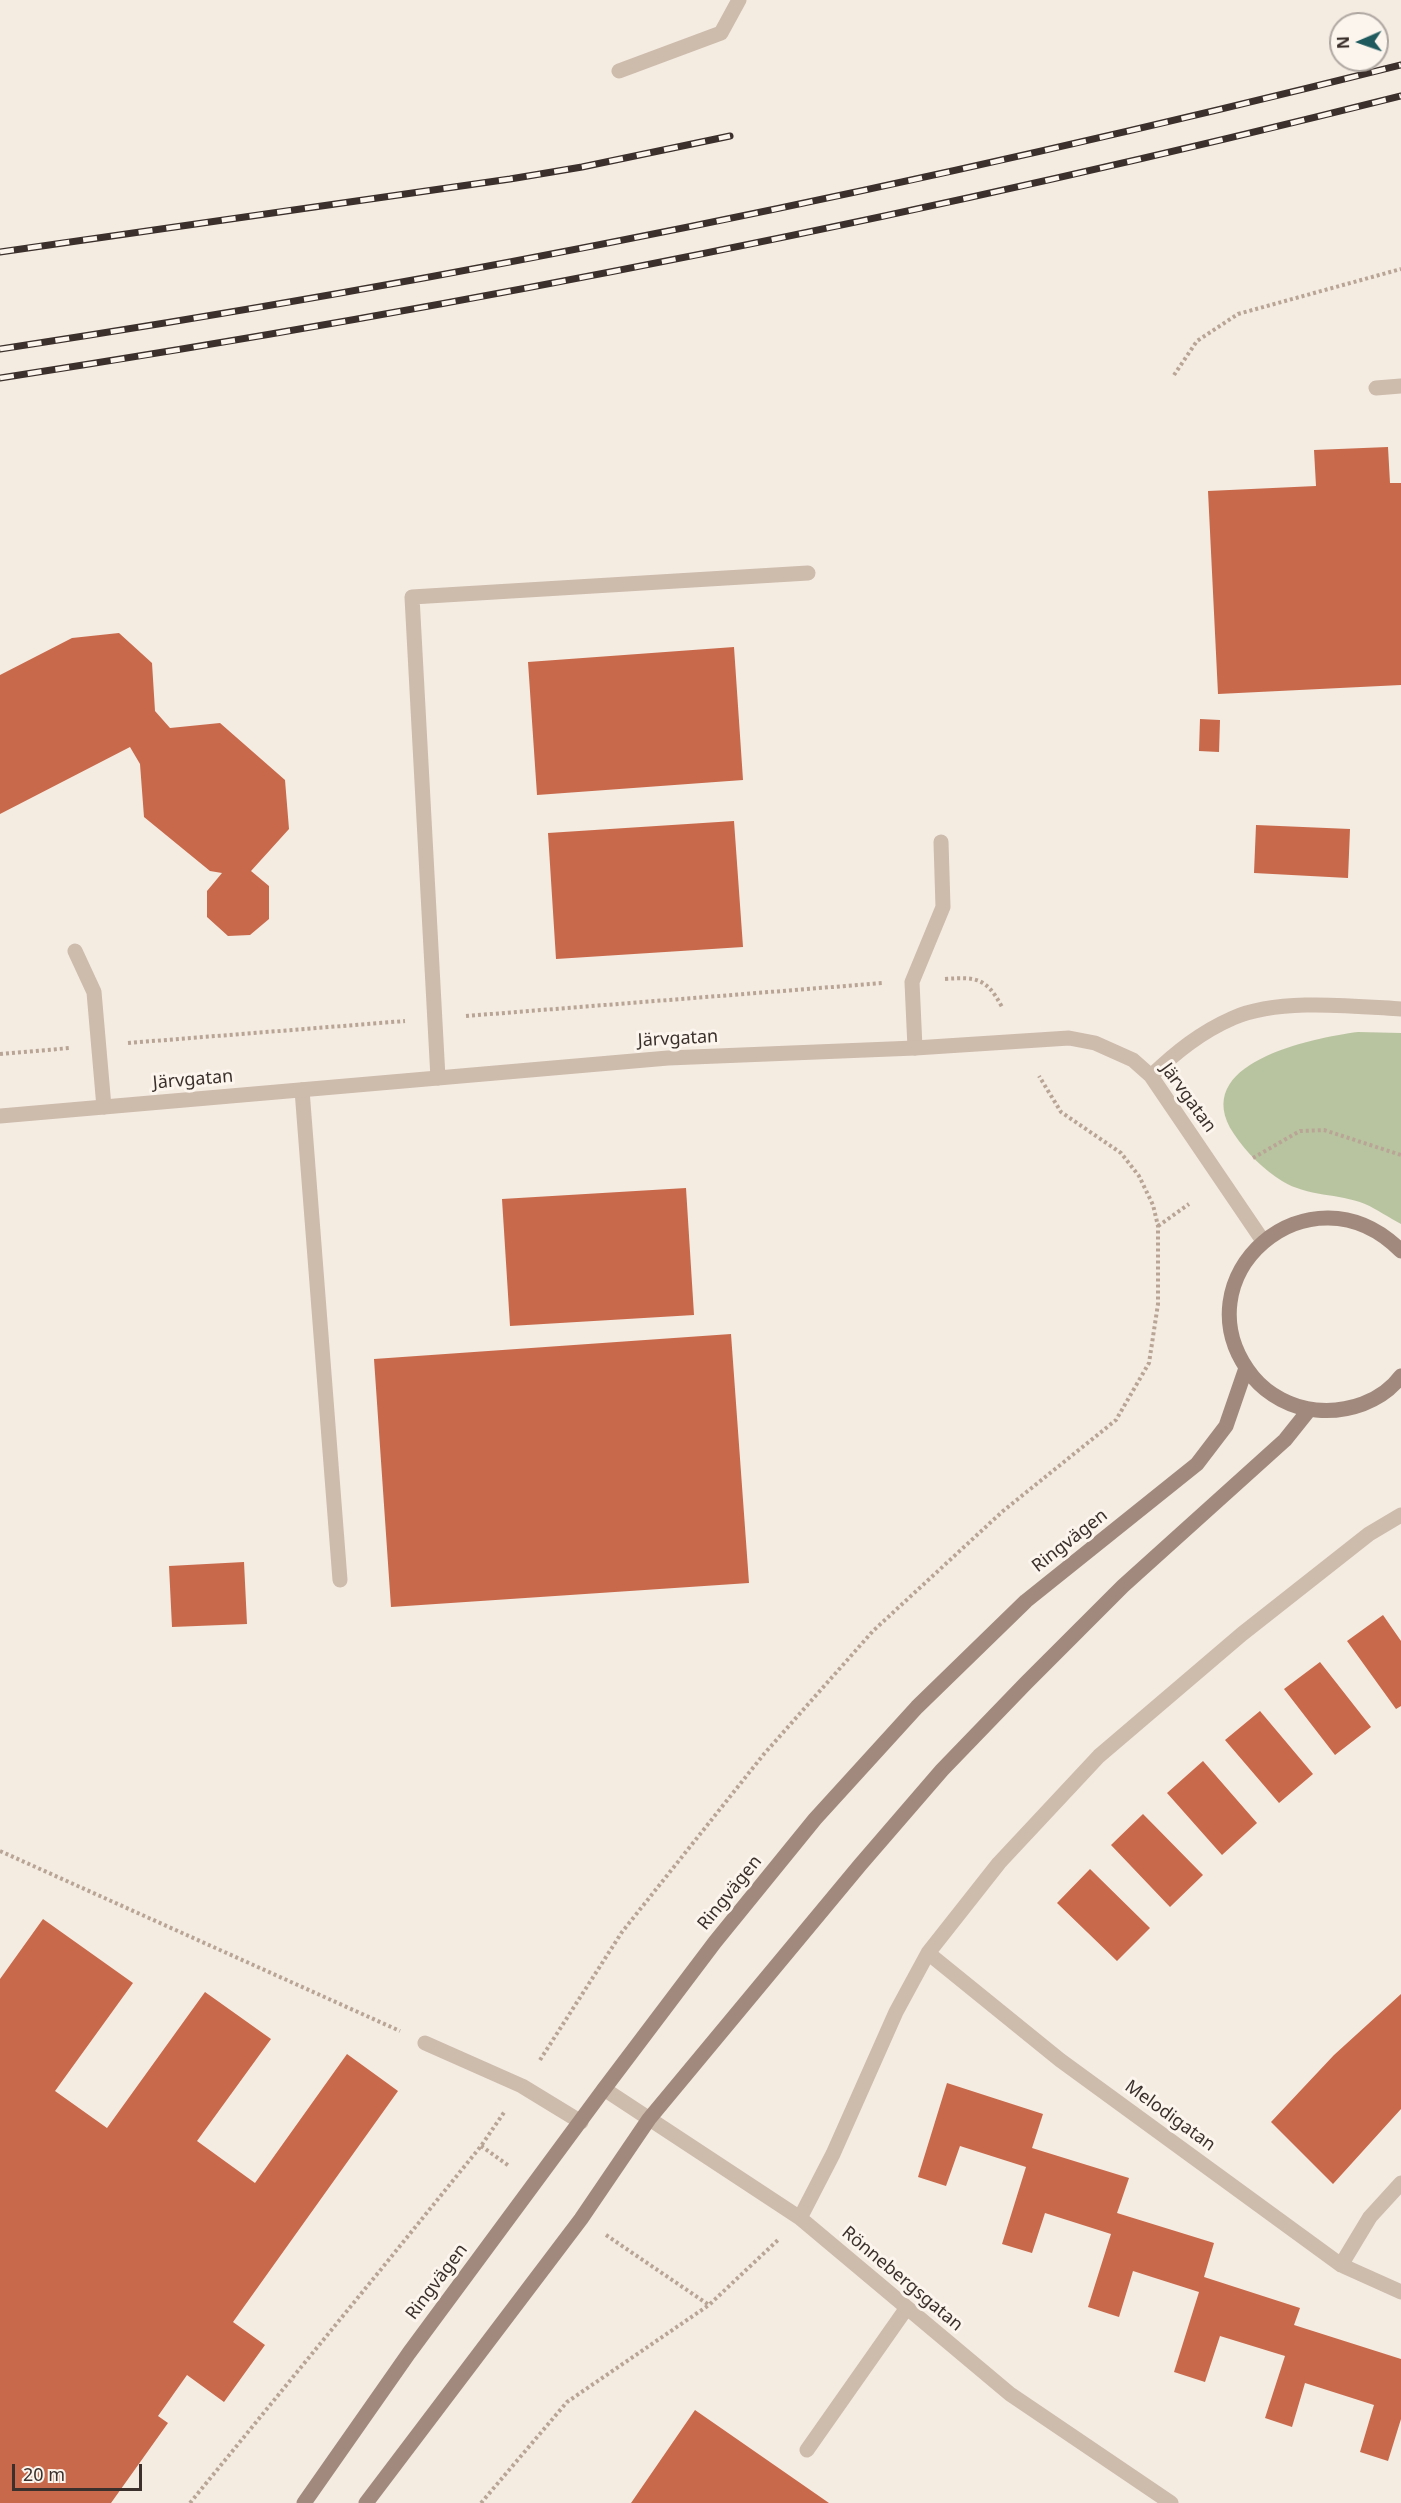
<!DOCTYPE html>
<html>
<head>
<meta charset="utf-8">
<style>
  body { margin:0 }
  #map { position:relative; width:1401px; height:2503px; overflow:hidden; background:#f4ebe1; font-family:"Noto Sans",sans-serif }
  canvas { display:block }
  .north { position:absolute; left:1329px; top:12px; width:60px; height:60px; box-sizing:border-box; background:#fbf5ee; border:2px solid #aea6a0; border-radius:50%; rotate:268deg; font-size:16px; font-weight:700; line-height:24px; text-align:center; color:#3b302b }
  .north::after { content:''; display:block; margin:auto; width:21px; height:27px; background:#1f5a5e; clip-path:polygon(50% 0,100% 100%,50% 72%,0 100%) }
  .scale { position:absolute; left:12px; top:2464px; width:130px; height:27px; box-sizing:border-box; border:3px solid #3b302b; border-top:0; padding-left:8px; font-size:18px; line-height:21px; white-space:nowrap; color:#3b302b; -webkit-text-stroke:4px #fbf5ee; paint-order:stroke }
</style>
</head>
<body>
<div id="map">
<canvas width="1401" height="2503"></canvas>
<div class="north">N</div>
<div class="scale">20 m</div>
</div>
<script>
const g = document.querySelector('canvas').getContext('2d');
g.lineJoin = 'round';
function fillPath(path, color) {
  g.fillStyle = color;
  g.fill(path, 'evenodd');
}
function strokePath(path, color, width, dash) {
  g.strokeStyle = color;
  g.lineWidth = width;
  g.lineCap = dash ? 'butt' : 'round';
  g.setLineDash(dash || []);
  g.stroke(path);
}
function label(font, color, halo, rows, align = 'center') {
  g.font = font + ' "Noto Sans",sans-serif';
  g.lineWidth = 6;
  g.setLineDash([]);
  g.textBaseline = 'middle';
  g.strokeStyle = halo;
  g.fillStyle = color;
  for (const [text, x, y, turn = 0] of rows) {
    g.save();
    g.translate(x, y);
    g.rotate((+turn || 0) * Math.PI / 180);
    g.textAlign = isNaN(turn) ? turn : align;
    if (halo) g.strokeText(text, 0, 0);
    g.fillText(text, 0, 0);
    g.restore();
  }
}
const green = new Path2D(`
  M 1358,1032 L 1401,1033 L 1401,1224 C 1389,1218 1377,1209 1365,1204 C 1338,1193 1308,1197 1282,1181 C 1264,1170 1246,1152 1234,1134 C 1187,1063 1312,1038 1358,1032 Z`);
const building = new Path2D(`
  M 1388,447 L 1390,483 L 1401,483 L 1401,685 L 1218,694 L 1208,491 L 1316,486 L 1314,450 Z
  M 119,633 L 152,663 L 155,711 L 170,728 L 220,723 L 285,780 L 289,829 L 251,871 L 269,886 L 269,919 L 250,935 L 228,936 L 207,917 L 207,891 L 222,873 L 210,871 L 144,817 L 140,764 L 130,747 L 0,814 L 0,675 L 72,638 Z
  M 734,647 L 743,780 L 537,795 L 528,662 Z
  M 1200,719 L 1220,720 L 1219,752 L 1199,751 Z
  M 734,821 L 743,947 L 556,959 L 548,833 Z
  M 1256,825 L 1350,829 L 1348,878 L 1254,873 Z
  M 686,1188 L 694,1315 L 510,1326 L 502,1199 Z
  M 731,1334 L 749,1583 L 391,1607 L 374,1359 Z
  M 244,1562 L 247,1624 L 172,1627 L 169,1566 Z
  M 1383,1615 L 1401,1641 L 1401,1706 L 1396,1709 L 1347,1641 Z
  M 1320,1662 L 1371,1727 L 1335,1755 L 1284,1689 Z
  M 1260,1711 L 1313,1774 L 1279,1803 L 1225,1740 Z
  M 1203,1761 L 1257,1823 L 1222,1855 L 1167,1793 Z
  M 1143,1814 L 1203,1875 L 1170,1907 L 1111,1845 Z
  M 1090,1869 L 1150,1928 L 1117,1961 L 1057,1903 Z
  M 43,1919 L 133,1983 L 55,2091 L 107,2128 L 205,1992 L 271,2039 L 197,2141 L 255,2183 L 347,2054 L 398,2091 L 233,2322 L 265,2345 L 224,2402 L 187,2375 L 158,2416 L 168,2423 L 111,2503 L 0,2503 L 0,1979 Z
  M 1401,1994 L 1401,2109 L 1333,2184 L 1271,2122 L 1334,2055 Z
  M 947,2083 L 1043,2114 L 1032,2148 L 1129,2178 L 1117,2213 L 1214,2243 L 1204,2277 L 1300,2308 L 1294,2325 L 1401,2359 L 1401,2419 L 1388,2461 L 1360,2452 L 1374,2405 L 1305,2383 L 1292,2427 L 1265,2418 L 1285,2356 L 1220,2336 L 1205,2382 L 1174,2372 L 1199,2292 L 1133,2271 L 1119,2317 L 1088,2307 L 1111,2234 L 1045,2213 L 1032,2253 L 1002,2244 L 1026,2167 L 960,2146 L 946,2186 L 918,2177 Z
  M 695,2410 L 829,2503 L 631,2503 Z`);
const path = new Path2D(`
  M 1174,375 L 1197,341 L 1238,314 L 1401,269
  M 945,979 C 976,977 986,977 1002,1007
  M 466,1016 L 883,983
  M 128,1043 L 405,1021
  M 0,1054 L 70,1048
  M 1253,1158 L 1300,1131 L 1324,1130 L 1401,1155
  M 1158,1226 L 1189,1204
  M 0,1851 L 400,2031
  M 540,2060 L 622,1932 L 764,1754 L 873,1631 L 1003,1511 L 1116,1420 L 1149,1363 L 1158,1304 L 1158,1226 L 1153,1205 L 1139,1176 L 1121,1153 L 1061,1112 L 1039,1076
  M 481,2146 L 509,2166
  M 606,2235 L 709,2305 L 779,2239
  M 190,2503 L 387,2262 L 481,2146 L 505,2111
  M 481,2503 L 567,2402 L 709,2305`);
const lane = new Path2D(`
  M 619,71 L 721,33 L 739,0
  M 1376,388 L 1401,386
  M 75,951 L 94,992 L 104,1107
  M 915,1048 L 912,982 L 943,907 L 941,842
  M 438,1078 L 412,597 L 808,573
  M 302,1090 L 340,1580
  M 425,2043 L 522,2086 L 581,2122
  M 807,2450 L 906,2309`);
const street = new Path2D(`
  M 1151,1076 C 1176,1052 1201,1032 1233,1018 C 1278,998 1352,1006 1401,1009
  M 0,1116 L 668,1058 L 915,1048 L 1069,1038 L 1095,1043 L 1133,1060 L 1151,1076 L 1263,1241
  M 928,1953 L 1060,2060 L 1341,2265 L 1401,2292
  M 604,2089 L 800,2218 L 1010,2394 L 1171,2503
  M 800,2218 L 833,2154 L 896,2012 L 928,1953 L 999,1863 L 1099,1756 L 1242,1634 L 1369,1534 L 1401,1515
  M 1341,2265 L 1370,2217 L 1401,2183`);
const secondary = new Path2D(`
  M 1401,1251 C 1310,1159 1174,1278 1253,1377 C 1268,1395 1292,1408 1316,1410 C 1347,1413 1382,1402 1401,1376
  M 304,2503 L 409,2353 L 604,2089 L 715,1942 L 815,1819 L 917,1707 L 1026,1601 L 1197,1464 L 1226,1426 L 1246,1368
  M 366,2503 L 581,2219 L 649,2119 L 860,1865 L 942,1770 L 1026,1683 L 1123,1586 L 1285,1440 L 1309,1410`);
const rail = new Path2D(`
  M 0,252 L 510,179 L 582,167 L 730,136
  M 0,349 C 471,278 939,181 1401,65
  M 0,378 C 471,306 939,212 1401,96`);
const streetNames = [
  ["Järvgatan",678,1039,-3],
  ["Järvgatan",193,1080,-5],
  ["Järvgatan",1188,1098,54],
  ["Ringvägen",1070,1541,-38],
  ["Ringvägen",730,1893,-51],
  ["Melodigatan",1170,2116,36],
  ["Rönnebergsgatan",902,2279,40],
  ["Ringvägen",437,2282,-53]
];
fillPath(green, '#b8c4a0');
fillPath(building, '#c8694b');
strokePath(path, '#b9a596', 4, [3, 3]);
strokePath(lane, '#cdbbac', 15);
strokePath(street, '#cdbbac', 15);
strokePath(secondary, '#a18a7d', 15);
strokePath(rail, '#3b302b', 7);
strokePath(rail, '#fbf5ee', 4.5, [14]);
label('18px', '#3b302b', '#fbf5ee', streetNames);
</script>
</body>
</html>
